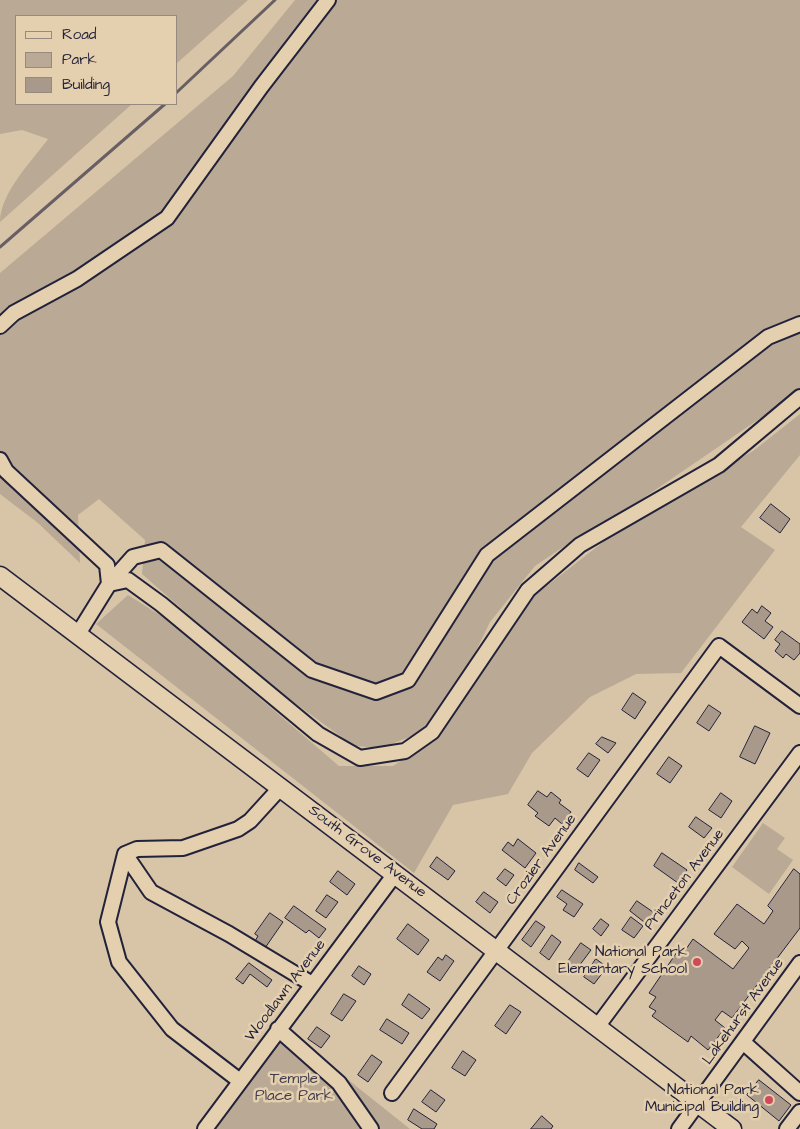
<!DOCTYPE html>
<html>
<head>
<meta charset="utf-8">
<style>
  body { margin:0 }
  #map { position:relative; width:800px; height:1129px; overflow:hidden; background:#d8c4a7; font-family:"Architects Daughter",sans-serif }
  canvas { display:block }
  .legend { position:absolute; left:15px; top:15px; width:162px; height:90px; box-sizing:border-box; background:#e4cfae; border:1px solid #968a80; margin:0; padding:6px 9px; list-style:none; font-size:15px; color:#22223b }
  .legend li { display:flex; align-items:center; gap:10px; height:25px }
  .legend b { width:25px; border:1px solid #968a80 }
</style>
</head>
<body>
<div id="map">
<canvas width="800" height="1129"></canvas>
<ul class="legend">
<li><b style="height:6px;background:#e4cfae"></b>Road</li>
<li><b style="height:14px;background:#baaa95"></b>Park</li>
<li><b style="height:14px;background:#a8998b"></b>Building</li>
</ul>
</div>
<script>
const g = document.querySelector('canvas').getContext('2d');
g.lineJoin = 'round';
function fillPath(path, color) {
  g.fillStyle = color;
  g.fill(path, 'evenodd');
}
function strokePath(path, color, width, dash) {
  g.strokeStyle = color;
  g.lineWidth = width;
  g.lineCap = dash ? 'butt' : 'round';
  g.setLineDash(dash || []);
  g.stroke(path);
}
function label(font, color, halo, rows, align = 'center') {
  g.font = font + ' "Architects Daughter",sans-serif';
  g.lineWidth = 5;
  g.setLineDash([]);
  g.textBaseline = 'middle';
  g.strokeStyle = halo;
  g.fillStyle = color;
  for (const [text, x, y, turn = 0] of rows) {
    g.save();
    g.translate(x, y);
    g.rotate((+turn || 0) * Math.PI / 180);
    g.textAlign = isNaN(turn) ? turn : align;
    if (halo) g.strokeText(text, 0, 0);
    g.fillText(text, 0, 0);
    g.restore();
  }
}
const green = new Path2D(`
  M 0,0 L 248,0 L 176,64 L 176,16 L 16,16 L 16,104 L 132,104 L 0,222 C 0,193 32,161 48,139 L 22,130 L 0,134 Z
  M 295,0 L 800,0 L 800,391 L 626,510 L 581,535 L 535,566 L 490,622 L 459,686 L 425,731 L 381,748 L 354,746 L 263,680 L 142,574 L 145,540 L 99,499 L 78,515 L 80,563 L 38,523 L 0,494 L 0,273 L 233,76 Z
  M 800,414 L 800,455 L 741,527 L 775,550 L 681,673 L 636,674 L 590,697 L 532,753 L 508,794 L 453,805 L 414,873 L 96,624 L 128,595 L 198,639 L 228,671 L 339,766 L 393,766 L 438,737 L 535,595 L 625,525 L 753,451 Z
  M 763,823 L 785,838 L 777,849 L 793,860 L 769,894 L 732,867 Z
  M 281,1037 L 317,1055 L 410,1129 L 213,1129 Z`);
const stream = new Path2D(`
  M 176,93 L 275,0
  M 0,247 L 165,104`);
const building = new Path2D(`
  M 771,504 L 790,519 L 780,533 L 760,518 Z
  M 762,606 L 771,613 L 765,621 L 773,627 L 764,639 L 742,622 L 752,609 L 757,613 Z
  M 782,631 L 800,644 L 800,653 L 794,660 L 786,654 L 783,658 L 775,651 L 780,644 L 775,640 Z
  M 633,693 L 646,702 L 635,719 L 622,710 Z
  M 709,705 L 721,713 L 709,731 L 697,723 Z
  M 755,726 L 770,733 L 755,764 L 740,757 Z
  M 602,737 L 616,743 L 608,753 L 596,744 Z
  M 589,753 L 600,760 L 588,777 L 577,769 Z
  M 669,757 L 682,766 L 670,783 L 657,774 Z
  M 538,791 L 547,797 L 551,792 L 561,800 L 559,803 L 571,812 L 562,824 L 555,818 L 549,826 L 535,816 L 538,813 L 528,805 Z
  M 721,793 L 732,801 L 721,818 L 709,810 Z
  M 696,817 L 712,828 L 704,838 L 689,827 Z
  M 518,839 L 536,853 L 525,868 L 502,850 L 508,842 L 513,846 Z
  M 662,853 L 687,870 L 678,883 L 654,866 Z
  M 437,857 L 455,871 L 448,880 L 430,867 Z
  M 579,863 L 598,877 L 593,883 L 575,870 Z
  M 505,869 L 514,875 L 506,886 L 497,879 Z
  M 794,869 L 800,874 L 800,928 L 732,1018 L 722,1011 L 715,1020 L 725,1028 L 708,1050 L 691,1036 L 688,1042 L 652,1016 L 656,1011 L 649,1007 L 656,997 L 649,993 L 677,952 L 682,955 L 693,939 L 733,969 L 749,948 L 742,941 L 735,949 L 714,934 L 737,904 L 764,924 L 773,911 L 768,906 Z
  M 338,871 L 355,884 L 347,895 L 330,882 Z
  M 562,890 L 583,904 L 574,917 L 563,910 L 567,904 L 557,897 Z
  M 484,892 L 498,902 L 490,913 L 476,902 Z
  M 327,895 L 338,902 L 326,918 L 316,911 Z
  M 637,901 L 656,914 L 648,925 L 630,911 Z
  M 294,906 L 326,929 L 319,938 L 309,930 L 306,933 L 285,918 Z
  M 270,913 L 283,922 L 265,948 L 255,941 L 258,936 L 255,934 Z
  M 631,917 L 643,926 L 634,938 L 622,930 Z
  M 601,919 L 609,925 L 601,936 L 593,929 Z
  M 536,921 L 545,927 L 531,947 L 522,940 Z
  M 408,924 L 429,940 L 418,955 L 397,939 Z
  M 552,935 L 561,942 L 549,960 L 540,953 Z
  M 581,943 L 591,950 L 576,970 L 567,963 Z
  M 446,955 L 454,961 L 440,981 L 427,972 L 438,957 L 442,960 Z
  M 596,959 L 607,967 L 594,984 L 584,977 Z
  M 249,963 L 272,980 L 267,987 L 250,974 L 243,984 L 236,979 Z
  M 359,966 L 371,974 L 364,985 L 352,976 Z
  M 344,994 L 356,1001 L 342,1021 L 331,1014 Z
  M 409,994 L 430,1009 L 422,1019 L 402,1005 Z
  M 510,1005 L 521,1012 L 506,1034 L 495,1026 Z
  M 387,1019 L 409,1033 L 402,1044 L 380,1030 Z
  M 317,1027 L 330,1036 L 321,1048 L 308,1039 Z
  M 463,1051 L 476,1060 L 465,1076 L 452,1068 Z
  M 372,1055 L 382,1062 L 368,1082 L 358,1075 Z
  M 759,1080 L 791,1105 L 779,1121 L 747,1095 Z
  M 431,1090 L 445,1100 L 436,1112 L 422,1102 Z
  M 414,1109 L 437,1124 L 434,1129 L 422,1129 L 408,1120 Z
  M 542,1116 L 553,1126 L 551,1129 L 531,1129 Z`);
const minor = new Path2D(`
  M 0,326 L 14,313 L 77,279 L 167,218 L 261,87 L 328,0
  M 0,460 L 6,471 L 107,565 L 109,584
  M 109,584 L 133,557 L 161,550 L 312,670 L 376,692 L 408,680 L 487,555 L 768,337 L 800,324
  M 78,634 L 109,584 L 128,580 L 161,604 L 318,734 L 360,758 L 405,751 L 432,732 L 528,590 L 580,545 L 719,465 L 800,397
  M 125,854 L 108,922 L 119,962 L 172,1029 L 240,1081
  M 125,854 L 151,892 L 229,934 L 312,984
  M 125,854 L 137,849 L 183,848 L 238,829 L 250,821 L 281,787
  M 597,1027 L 800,753
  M 278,1029 L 339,1083 L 371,1129
  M 743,1042 L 800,1093
  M 392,1093 L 719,646 L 800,706
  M 205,1129 L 395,874
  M 679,1129 L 800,963
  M 787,1129 L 800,1112`);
const major = new Path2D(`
  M 0,576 L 732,1129`);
const markers = [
  [697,962,5,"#d1495b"],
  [769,1100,5,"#d1495b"]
];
const streetNames = [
  ["South Grove Avenue",367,852,37],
  ["Crozier Avenue",542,860,-54],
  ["Princeton Avenue",685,880,-53],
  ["Woodlawn Avenue",286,991,-53],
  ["Lakehurst Avenue",744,1012,-54]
];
const poiNames = [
  ["National Park",687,953],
  ["Elementary School",687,970],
  ["National Park",759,1091],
  ["Municipal Building",759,1108]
];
const parkNames = [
  ["Temple",294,1080],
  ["Place Park",294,1097]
];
fillPath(green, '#baaa95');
strokePath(stream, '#675f64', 3);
fillPath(building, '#a8998b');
strokePath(building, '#22223b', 1);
strokePath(minor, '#22223b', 18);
strokePath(major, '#22223b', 21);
strokePath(minor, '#e4cfae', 14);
strokePath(major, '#e4cfae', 18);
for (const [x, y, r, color] of markers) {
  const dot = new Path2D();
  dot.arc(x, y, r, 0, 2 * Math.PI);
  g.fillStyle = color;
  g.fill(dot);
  strokePath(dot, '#e4cfae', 2);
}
label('15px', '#22223b', '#e4cfae', streetNames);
label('15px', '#22223b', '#e4cfae', poiNames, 'right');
label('15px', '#403d4d', '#e4cfae', parkNames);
</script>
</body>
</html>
